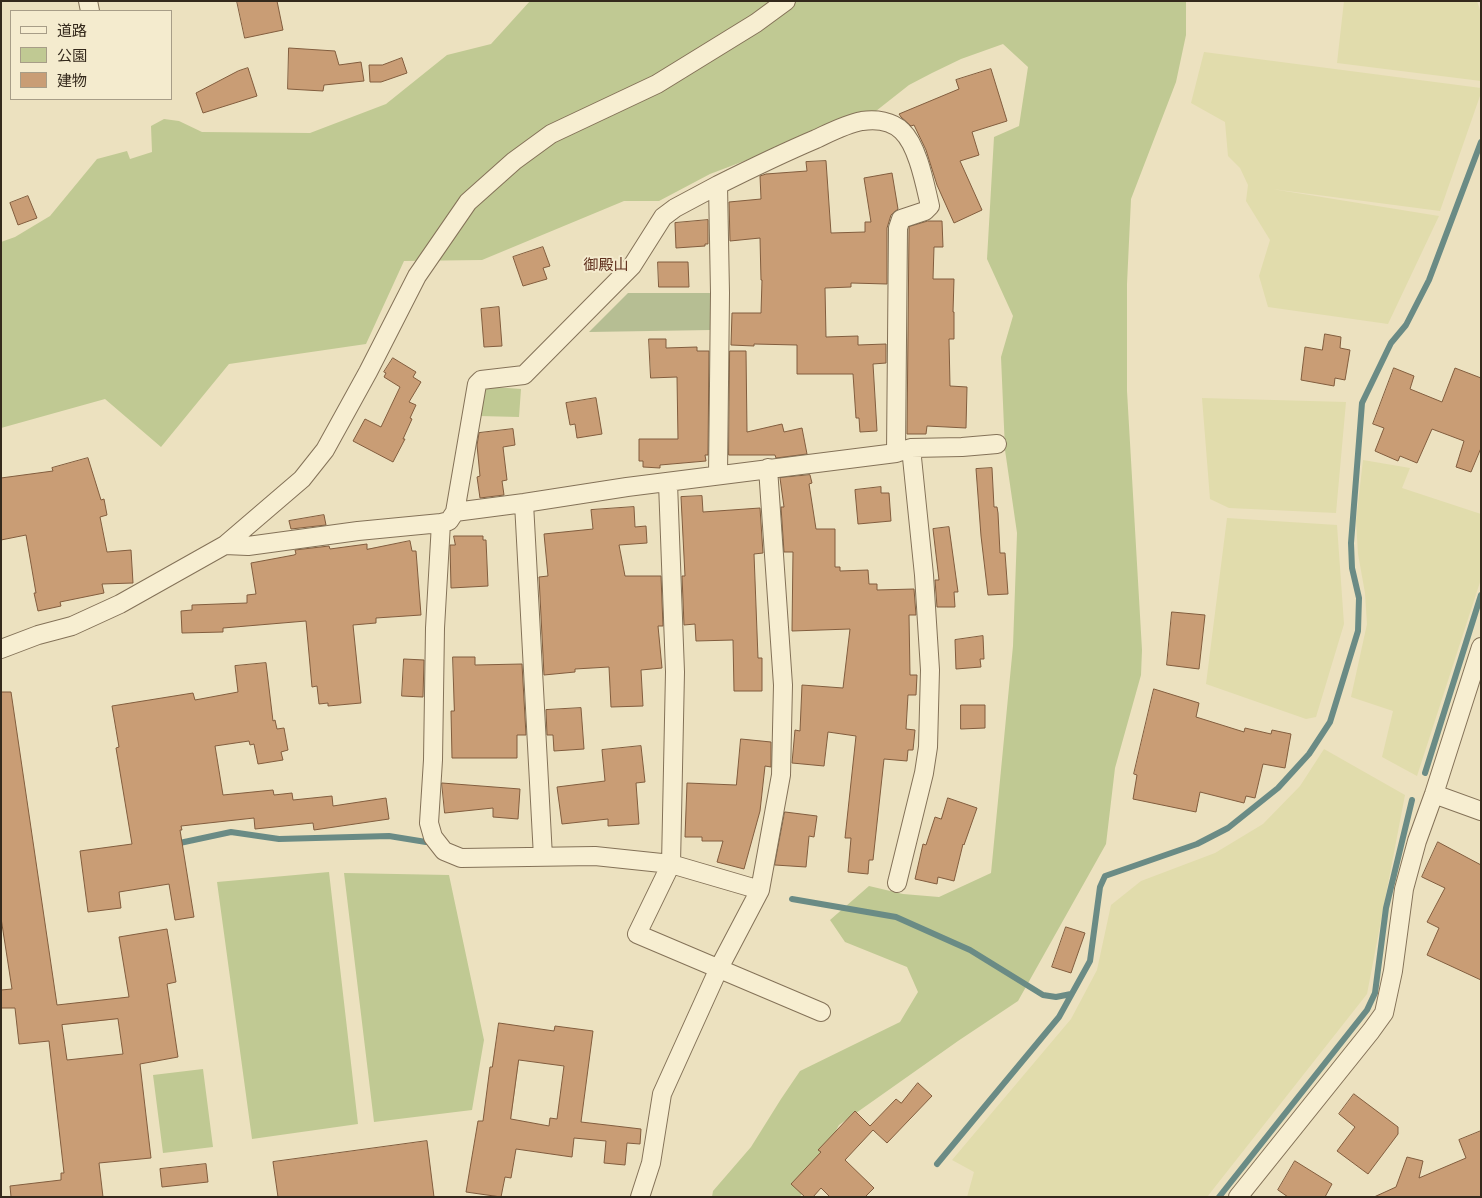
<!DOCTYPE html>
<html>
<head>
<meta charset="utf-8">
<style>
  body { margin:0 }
  #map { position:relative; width:1482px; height:1198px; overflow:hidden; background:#ece1bf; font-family:"Source Serif 4","Noto Sans JP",serif }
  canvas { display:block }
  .frame { position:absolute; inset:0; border:2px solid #34291c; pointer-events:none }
  .legend { position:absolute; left:10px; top:10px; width:162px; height:90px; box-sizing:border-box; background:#f4ebce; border:1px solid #a79d87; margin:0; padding:6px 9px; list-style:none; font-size:15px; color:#34291c }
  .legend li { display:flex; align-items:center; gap:10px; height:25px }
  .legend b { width:25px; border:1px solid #a79d87 }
</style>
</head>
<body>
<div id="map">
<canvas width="1482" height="1198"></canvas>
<div class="frame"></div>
<ul class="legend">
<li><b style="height:6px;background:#f7eed1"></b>道路</li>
<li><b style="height:14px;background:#c0c993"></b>公園</li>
<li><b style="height:14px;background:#c99d75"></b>建物</li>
</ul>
</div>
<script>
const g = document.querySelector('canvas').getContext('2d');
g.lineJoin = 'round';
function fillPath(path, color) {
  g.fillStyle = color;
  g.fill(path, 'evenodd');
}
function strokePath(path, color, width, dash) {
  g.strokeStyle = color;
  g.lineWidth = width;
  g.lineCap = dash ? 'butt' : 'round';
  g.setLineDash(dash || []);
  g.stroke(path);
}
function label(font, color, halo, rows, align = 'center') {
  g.font = font + ' "Source Serif 4","Noto Sans JP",serif';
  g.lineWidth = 4;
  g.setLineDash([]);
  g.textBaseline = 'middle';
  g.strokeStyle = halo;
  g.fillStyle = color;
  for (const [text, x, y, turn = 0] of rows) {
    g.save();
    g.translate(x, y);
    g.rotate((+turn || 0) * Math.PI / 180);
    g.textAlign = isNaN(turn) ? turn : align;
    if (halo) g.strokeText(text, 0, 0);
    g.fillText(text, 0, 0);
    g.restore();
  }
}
const farmland = new Path2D(`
  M 1344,1 L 1477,1 L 1481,13 L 1481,81 L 1337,63 Z
  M 1204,52 L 1481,88 L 1481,93 L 1440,211 L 1272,189 L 1439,216 L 1388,324 L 1268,307 L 1259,276 L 1270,240 L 1246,201 L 1248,185 L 1240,168 L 1228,156 L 1225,122 L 1191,103 Z
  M 1202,398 L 1346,402 L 1336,513 L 1229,508 L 1210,499 Z
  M 1363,460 L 1410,468 L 1402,488 L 1481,514 L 1481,579 L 1417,776 L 1382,757 L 1393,711 L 1351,697 L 1367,624 L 1365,593 L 1358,554 L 1356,521 Z
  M 1227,518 L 1337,525 L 1344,624 L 1316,717 L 1306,719 L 1206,684 Z
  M 1324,749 L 1405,795 L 1367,994 L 1207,1197 L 967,1197 L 974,1172 L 952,1160 L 1071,1019 L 1097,970 L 1111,905 L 1141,881 L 1215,853 L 1263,824 L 1300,786 Z`);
const green = new Path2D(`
  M 530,1 L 1186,1 L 1186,35 L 1176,82 L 1131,199 L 1127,284 L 1127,391 L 1142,650 L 1141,675 L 1115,768 L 1106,844 L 1018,1001 L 958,1041 L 839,1125 L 800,1197 L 712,1197 L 713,1191 L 751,1147 L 781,1099 L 800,1071 L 900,1022 L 918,992 L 907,967 L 845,942 L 830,920 L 869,886 L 903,894 L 939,897 L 991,873 L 1013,646 L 1017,533 L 1005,450 L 1001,357 L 1013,316 L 987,259 L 994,137 L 1019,126 L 1028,67 L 1003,44 L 961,59 L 932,73 L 909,85 L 876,111 L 710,174 L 659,201 L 624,201 L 482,260 L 404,261 L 366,344 L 229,364 L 161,447 L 105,399 L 1,428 L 1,242 L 15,237 L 50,216 L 97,159 L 127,151 L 130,159 L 152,152 L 151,126 L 164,119 L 179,121 L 202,132 L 310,133 L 386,104 L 447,55 L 491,44 Z
  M 481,386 L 521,389 L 519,417 L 479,416 Z
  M 329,872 L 358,1124 L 252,1139 L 217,882 Z
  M 344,873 L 449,875 L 484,1040 L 472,1110 L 374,1122 Z
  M 203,1069 L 213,1147 L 163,1153 L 153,1075 Z`);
const cemetery = new Path2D(`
  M 628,293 L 711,293 L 711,330 L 589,332 Z`);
const stream = new Path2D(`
  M 1425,773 L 1481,595
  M 175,844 L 231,832 L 279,839 L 389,836 L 426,842
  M 792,899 L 896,917 L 970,950 L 1043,995 L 1056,997 L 1071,994
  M 937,1164 L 1059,1017 L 1090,961 L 1100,887 L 1105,876 L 1197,844 L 1228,828 L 1278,788 L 1309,754 L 1330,722 L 1358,631 L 1359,598 L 1352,568 L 1351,543 L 1362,403 L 1391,343 L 1406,325 L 1429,280 L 1481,142
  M 1219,1197 L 1367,1010 L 1375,993 L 1386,908 L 1412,800`);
const building = new Path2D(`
  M 237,1 L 277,1 L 283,30 L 245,38 Z
  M 289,48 L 335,51 L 339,65 L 361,62 L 364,81 L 324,85 L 323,91 L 288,89 Z
  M 402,58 L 407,73 L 381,82 L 370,82 L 369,65 L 382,65 Z
  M 248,68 L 257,96 L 203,113 L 196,93 L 238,71 Z
  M 991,69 L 1007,121 L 972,132 L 979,155 L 960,161 L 982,210 L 954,223 L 937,185 L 926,150 L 914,125 L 911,126 L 901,117 L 899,114 L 959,89 L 956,80 Z
  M 826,161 L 831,233 L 865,232 L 865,222 L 871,222 L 864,178 L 892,173 L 898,209 L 891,215 L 887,228 L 887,284 L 851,283 L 851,287 L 825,288 L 826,337 L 858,336 L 858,345 L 886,344 L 886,363 L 873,364 L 877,431 L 860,432 L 859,418 L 856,418 L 853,374 L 797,374 L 797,345 L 754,344 L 754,346 L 731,345 L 732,313 L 761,313 L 762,280 L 761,280 L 760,238 L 730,241 L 729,202 L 761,199 L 760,176 L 766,174 L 807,171 L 806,162 Z
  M 28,196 L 37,218 L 18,225 L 10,203 Z
  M 708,220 L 708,244 L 705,244 L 705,246 L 676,248 L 675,223 Z
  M 928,221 L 942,221 L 943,247 L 934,247 L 933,279 L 954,279 L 953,312 L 954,312 L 954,339 L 949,339 L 950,386 L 967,387 L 966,428 L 927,426 L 926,434 L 907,434 L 909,230 L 909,227 Z
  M 543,247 L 550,266 L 543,268 L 547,279 L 523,286 L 513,257 Z
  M 658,262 L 688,262 L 689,287 L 659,287 Z
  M 499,307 L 502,346 L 484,347 L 481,309 Z
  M 1325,334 L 1341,337 L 1340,348 L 1350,350 L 1345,380 L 1335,378 L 1334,386 L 1301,380 L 1305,347 L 1322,350 Z
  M 649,339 L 666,339 L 666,348 L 697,347 L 697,351 L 709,351 L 708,455 L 705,455 L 706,461 L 660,465 L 660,468 L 643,467 L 643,461 L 639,461 L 639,439 L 678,439 L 677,377 L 651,378 Z
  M 730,351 L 746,351 L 747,432 L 782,424 L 784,432 L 802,428 L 807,454 L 776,458 L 775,455 L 729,455 Z
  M 393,358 L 416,372 L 413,377 L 421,382 L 409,402 L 416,405 L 410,418 L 412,419 L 403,439 L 405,439 L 393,462 L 353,441 L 365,419 L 381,427 L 400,387 L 384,377 L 386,373 L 384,372 Z
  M 1394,368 L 1414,376 L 1410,389 L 1442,402 L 1455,368 L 1481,378 L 1481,448 L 1471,472 L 1456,467 L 1464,441 L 1432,429 L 1417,463 L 1400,456 L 1398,461 L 1375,451 L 1384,428 L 1373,424 Z
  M 596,398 L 602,434 L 577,438 L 575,424 L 570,425 L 566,403 Z
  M 513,429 L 515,445 L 503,447 L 507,480 L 502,481 L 504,495 L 480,498 L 477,477 L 480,476 L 477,445 L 479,433 Z
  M 88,458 L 101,500 L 104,499 L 107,515 L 100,517 L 107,552 L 131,550 L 133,583 L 102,584 L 104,593 L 60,602 L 61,606 L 38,611 L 34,593 L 36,593 L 26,535 L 1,540 L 1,478 L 53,471 L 52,468 Z
  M 992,468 L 994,507 L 997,507 L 998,513 L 1000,553 L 1005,553 L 1008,594 L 988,595 L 981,536 L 976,469 Z
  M 810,475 L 812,483 L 809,484 L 816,529 L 835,529 L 835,567 L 840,567 L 840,571 L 868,570 L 869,584 L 877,584 L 877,590 L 914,589 L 916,615 L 909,615 L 910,675 L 917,675 L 916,695 L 908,695 L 906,729 L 915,730 L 913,750 L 908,750 L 907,761 L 884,759 L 873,860 L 869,860 L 868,874 L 848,872 L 851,838 L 845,838 L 856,736 L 828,732 L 824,766 L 792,763 L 795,730 L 800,731 L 802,685 L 843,688 L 850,629 L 792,631 L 793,552 L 784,552 L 781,507 L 784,507 L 780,478 Z
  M 881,487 L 881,493 L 889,493 L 891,521 L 858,524 L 855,490 Z
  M 702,496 L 703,512 L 760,508 L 763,553 L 754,554 L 758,658 L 762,658 L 762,691 L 734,691 L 733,640 L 696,641 L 695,624 L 684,625 L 682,576 L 685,576 L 681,497 Z
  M 634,507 L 635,527 L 646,526 L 647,543 L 619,545 L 625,576 L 661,576 L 663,626 L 658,626 L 662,668 L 641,670 L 643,706 L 611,707 L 609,667 L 575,669 L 575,672 L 544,675 L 539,577 L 548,576 L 544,534 L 593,529 L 591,510 Z
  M 324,515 L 326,525 L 291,529 L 289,521 Z
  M 949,527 L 958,592 L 954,592 L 955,607 L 937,607 L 935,580 L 939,580 L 933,529 Z
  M 454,536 L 483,536 L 483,540 L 486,540 L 488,586 L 451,588 L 450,545 L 455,545 Z
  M 410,541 L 412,551 L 416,551 L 421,615 L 376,618 L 376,623 L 353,625 L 361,703 L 328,706 L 328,703 L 319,704 L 317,686 L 312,687 L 306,621 L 223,628 L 223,632 L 182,633 L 181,611 L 192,610 L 192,605 L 247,603 L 247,595 L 256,594 L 251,563 L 294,555 L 296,554 L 295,550 L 329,546 L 330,549 L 367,544 L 367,549 Z
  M 1172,612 L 1205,615 L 1199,669 L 1167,665 Z
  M 983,636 L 984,659 L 980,659 L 981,667 L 956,669 L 955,640 Z
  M 453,657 L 475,657 L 475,665 L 522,664 L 526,735 L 517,735 L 517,758 L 452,758 L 451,711 L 454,711 Z
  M 404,659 L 424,660 L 423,697 L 402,696 Z
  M 266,663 L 273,721 L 275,720 L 277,729 L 284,728 L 288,750 L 281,752 L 283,760 L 258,764 L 254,744 L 250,745 L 249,741 L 215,746 L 223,795 L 273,790 L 274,795 L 292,793 L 293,800 L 332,796 L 333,806 L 386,798 L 389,819 L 314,830 L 313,823 L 255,829 L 254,818 L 181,826 L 182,830 L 180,830 L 194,917 L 175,920 L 169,884 L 119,892 L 121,908 L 88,912 L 80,851 L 132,844 L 116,748 L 119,747 L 112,706 L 193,693 L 195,700 L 238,692 L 235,666 Z
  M 1154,689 L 1199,703 L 1196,717 L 1244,732 L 1245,728 L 1271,734 L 1272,730 L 1291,734 L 1285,768 L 1263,764 L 1255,798 L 1246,796 L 1244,803 L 1200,792 L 1196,812 L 1133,799 L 1137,775 L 1134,774 Z
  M 1,692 L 11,692 L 57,1005 L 129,997 L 119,937 L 167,929 L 176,982 L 167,984 L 178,1057 L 140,1064 L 151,1158 L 99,1163 L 103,1197 L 11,1197 L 10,1186 L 61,1180 L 61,1173 L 64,1173 L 49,1041 L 19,1044 L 15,1008 L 1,1008 L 1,990 L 12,989 L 1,918 ZM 118,1019 L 123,1054 L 67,1060 L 62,1025 Z
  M 961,705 L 985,705 L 985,728 L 961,729 Z
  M 581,708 L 584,749 L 554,751 L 553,735 L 547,735 L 546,710 Z
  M 741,739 L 771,742 L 771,767 L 765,766 L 760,811 L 744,869 L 717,862 L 723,841 L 702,841 L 702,837 L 685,837 L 687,783 L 736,785 Z
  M 641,746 L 645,782 L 636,783 L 639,824 L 608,826 L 608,819 L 562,824 L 557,787 L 605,781 L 602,750 Z
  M 442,783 L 520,789 L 518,819 L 493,817 L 493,808 L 445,813 Z
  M 948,798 L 977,808 L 964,845 L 963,844 L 954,881 L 938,877 L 937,884 L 915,879 L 923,844 L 926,845 L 935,817 L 941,819 Z
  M 785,812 L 817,816 L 814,837 L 809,836 L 806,867 L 775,865 Z
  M 1438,842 L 1481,865 L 1481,980 L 1427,955 L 1439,928 L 1427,922 L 1445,888 L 1422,877 Z
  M 1066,927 L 1085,933 L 1071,973 L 1052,967 Z
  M 499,1023 L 554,1031 L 555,1026 L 593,1031 L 581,1122 L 641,1129 L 640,1144 L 627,1143 L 625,1165 L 604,1163 L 606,1141 L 574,1138 L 572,1157 L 516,1149 L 511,1178 L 505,1177 L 501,1197 L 466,1192 L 478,1121 L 483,1121 L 490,1067 L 492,1067 ZM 519,1060 L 564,1066 L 557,1119 L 550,1118 L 549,1126 L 511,1119 Z
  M 918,1083 L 932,1096 L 887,1143 L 873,1130 L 845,1160 L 874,1188 L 865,1197 L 830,1197 L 821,1188 L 813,1197 L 805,1197 L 791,1184 L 821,1152 L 818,1150 L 855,1111 L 870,1126 L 896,1099 L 901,1103 Z
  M 1354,1094 L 1398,1127 L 1398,1134 L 1368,1174 L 1337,1151 L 1355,1127 L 1339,1114 Z
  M 1481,1131 L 1481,1197 L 1374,1197 L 1396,1187 L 1407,1157 L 1423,1161 L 1419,1178 L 1466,1158 L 1459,1140 Z
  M 427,1141 L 434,1197 L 278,1197 L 273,1162 Z
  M 1295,1161 L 1332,1184 L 1325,1197 L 1288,1197 L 1278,1190 Z
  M 206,1164 L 208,1182 L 162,1187 L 160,1169 Z`);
const street = new Path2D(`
  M 88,1 L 90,11
  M 718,475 L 720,293 L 718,185 C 750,169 783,153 816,139 C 831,132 846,124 862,121 C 876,119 892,121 902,131 C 918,146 925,185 930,206 L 925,211 L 901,219 L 898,228 L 896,453
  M 668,483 L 675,672 L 671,864 L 637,934 L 821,1012
  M 524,503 L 543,857
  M 455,512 L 477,384 L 481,380 L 524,375 L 632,266 L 663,217 L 675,208 L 718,185
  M 441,523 L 435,628 L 433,760 L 429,823 L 433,837 L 444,851 L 461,858 L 595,856 L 671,864 L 760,890 L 781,775 L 783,685 L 768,468
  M 225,545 L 248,546 L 358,531 L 441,523 L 449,521 L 455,512 L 524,503 L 627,487 L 896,453 L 911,448 L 962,447 L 997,444
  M 1,649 L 38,635 L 72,626 L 120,604 L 225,545 L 302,479 L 325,450 L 368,372 L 417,276 L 468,202 L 514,161 L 551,134 L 657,84 L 756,23 L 786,1
  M 1434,794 L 1481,811
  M 897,883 L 924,773 L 928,747 L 930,670 L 924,575 L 911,448
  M 640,1197 L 651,1163 L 662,1094 L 719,968 L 760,890
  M 1238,1197 L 1371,1031 L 1384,1013 L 1393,971 L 1404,889 L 1417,841 L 1434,794 L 1481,647`);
const neighbourhoodNames = [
  ["御殿山",606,266]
];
fillPath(farmland, '#e1dcac');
fillPath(green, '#c0c993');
fillPath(cemetery, '#b6be93');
strokePath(stream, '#6a8b85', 6);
fillPath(building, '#c99d75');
strokePath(building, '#825d3e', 1);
strokePath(street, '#847258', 20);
strokePath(street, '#f7eed1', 18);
label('15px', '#5f2f1d', '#f4ebce', neighbourhoodNames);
</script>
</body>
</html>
